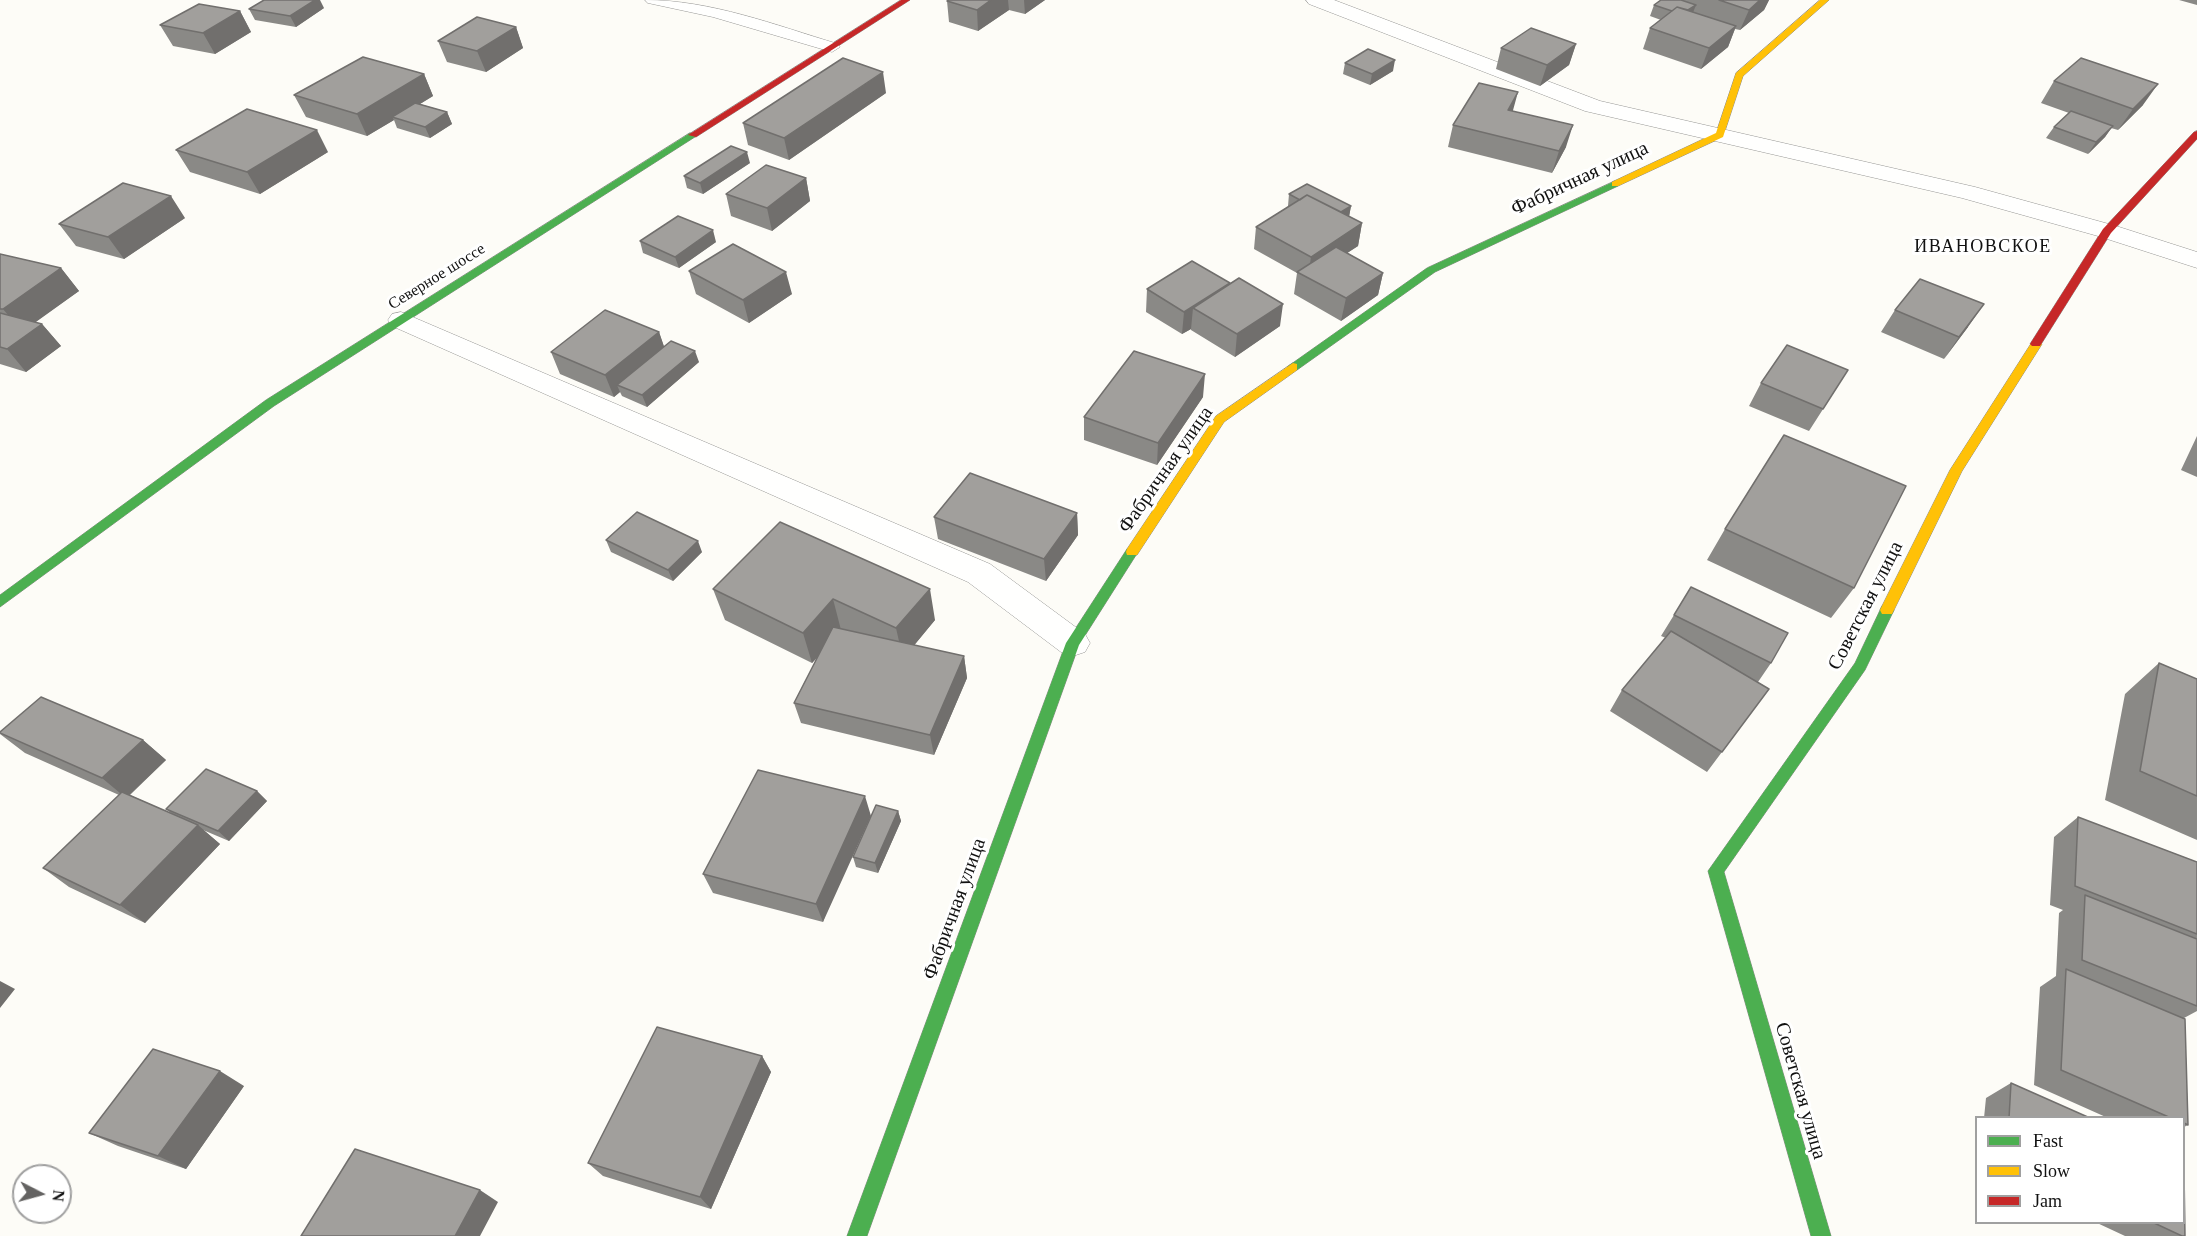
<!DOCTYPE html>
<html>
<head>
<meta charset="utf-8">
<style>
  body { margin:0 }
  #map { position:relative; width:2197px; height:1236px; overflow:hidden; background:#fdfcf7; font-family:Georgia,serif }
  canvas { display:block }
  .legend { position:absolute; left:1975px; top:1116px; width:210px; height:108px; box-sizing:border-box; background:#fff; border:2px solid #a0a0a0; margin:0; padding:8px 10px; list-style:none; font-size:18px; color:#111 }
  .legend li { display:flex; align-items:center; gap:12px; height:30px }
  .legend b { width:30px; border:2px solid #a0a0a0 }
  .north { position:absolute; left:12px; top:1164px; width:60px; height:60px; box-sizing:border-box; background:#fff; border:2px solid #a0a0a0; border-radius:50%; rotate:96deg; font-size:16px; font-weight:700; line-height:24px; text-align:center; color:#111 }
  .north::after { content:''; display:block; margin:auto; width:21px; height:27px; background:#646362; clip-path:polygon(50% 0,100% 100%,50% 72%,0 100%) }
</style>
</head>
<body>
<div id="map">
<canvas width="2197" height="1236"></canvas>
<ul class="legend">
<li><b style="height:8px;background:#4caf50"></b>Fast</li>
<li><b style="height:8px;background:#ffc107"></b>Slow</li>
<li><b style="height:8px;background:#c62828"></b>Jam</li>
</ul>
<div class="north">N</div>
</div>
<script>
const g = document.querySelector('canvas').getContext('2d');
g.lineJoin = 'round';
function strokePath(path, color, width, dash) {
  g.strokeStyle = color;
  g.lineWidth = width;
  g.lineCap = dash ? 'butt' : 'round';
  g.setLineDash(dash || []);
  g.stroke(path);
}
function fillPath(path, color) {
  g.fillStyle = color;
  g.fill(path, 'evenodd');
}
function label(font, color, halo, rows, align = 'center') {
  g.font = font + ' Georgia,serif';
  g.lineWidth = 6;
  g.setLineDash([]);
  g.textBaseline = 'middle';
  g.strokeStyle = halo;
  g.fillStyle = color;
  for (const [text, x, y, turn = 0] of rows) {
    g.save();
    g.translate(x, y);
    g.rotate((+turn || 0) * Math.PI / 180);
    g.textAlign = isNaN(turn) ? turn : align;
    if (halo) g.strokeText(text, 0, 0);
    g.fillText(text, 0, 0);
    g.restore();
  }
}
const lane = new Path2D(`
  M 645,0 C 711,0 775,25 838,44 L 840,47 L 832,52 L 713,17 L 648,3 Z`);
const street = new Path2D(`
  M 1306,0 L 1334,0 L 1600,101 L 1975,187 L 2116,226 L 2197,252 L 2197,268 L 2098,236 L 1962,198 L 1585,111 L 1309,4 Z
  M 401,312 L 990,564 L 1085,634 L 1090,643 L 1085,652 L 1073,656 L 1061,652 L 968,582 L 392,326 L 388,320 L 392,314 Z`);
const fast = new Path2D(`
  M 690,133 L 698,135 L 274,406 L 0,607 L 0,595 L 266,400 Z
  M 1615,181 L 1618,182 L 1618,186 L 1435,272 L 1297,370 L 1289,370 L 1287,367 L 1427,268 Z
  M 1132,547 L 1138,552 L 1079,645 L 867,1236 L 847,1236 L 1066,643 L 1127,549 Z
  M 1887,605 L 1892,606 L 1894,610 L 1865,670 L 1724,872 L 1831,1236 L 1811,1236 L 1708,871 L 1855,663 L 1882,606 Z`);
const slow = new Path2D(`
  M 1820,0 L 1829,0 L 1743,76 L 1723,137 L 1618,186 L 1612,186 L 1612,182 L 1716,133 L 1736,73 Z
  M 2036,340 L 2042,344 L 1962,471 L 1892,614 L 1882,614 L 1880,610 L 1950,470 L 2032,342 Z
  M 1293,363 L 1297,364 L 1297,370 L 1224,422 L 1137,555 L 1127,555 L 1126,552 L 1127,549 L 1216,416 Z`);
const jam = new Path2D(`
  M 901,0 L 910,0 L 696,137 L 688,135 Z
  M 2197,131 L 2197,139 L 2111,233 L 2040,346 L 2032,346 L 2030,344 L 2103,229 L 2194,132 Z`);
const wall = new Path2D(`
  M 949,0 L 1045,0 L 1025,14 L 1009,10 L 978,31 L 949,22 L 947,1 Z
  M 1661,0 L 1769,0 L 1764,10 L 1740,30 L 1735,29 L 1728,47 L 1701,69 L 1643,49 L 1650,28 L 1661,20 L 1650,16 L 1654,5 Z
  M 2179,0 L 2197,0 L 2197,5 Z
  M 324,8 L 296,27 L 255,20 L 249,9 Z
  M 240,11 L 251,32 L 215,54 L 173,46 L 160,25 Z
  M 516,27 L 523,48 L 486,72 L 447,62 L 438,41 Z
  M 1576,44 L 1569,65 L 1540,86 L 1496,69 L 1501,48 Z
  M 1345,63 L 1393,71 L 1370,85 L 1343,74 Z
  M 424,74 L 433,96 L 420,104 L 447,112 L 452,124 L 430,138 L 397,128 L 394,120 L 367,136 L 306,117 L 294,95 Z
  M 2054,81 L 2143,105 L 2118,130 L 2111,128 L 2105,137 L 2088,154 L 2046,138 L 2054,127 L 2069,113 L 2041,103 Z
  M 886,93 L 789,160 L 748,145 L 743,123 Z
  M 1453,125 L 1566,147 L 1552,173 L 1448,147 Z
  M 176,150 L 328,152 L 260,194 L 190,172 Z
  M 750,163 L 703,194 L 687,188 L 684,176 Z
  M 806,178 L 810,201 L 772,231 L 731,216 L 726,194 Z
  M 1289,194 L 1351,206 L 1349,216 L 1362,223 L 1358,246 L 1347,253 L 1383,273 L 1378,295 L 1341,321 L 1294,294 L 1297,273 L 1254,249 L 1256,227 L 1289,206 L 1288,206 Z
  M 185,218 L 124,259 L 76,246 L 59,224 Z
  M 640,241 L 716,242 L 679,268 L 643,253 Z
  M 0,254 L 61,268 L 79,291 L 35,322 L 42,324 L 61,346 L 26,372 L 0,364 Z
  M 689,271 L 792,294 L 749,323 L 696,294 Z
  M 1230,283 L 1230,284 L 1280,326 L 1235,357 L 1191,330 L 1191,329 L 1182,334 L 1146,312 L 1147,289 Z
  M 1895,310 L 1968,327 L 1944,359 L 1881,332 Z
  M 659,332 L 664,347 L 699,362 L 647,407 L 622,396 L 620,392 L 614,397 L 560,374 L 551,352 Z
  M 1761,383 L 1834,392 L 1809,431 L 1749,406 Z
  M 1203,397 L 1157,465 L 1084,440 L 1084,417 Z
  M 2197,436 L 2197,477 L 2181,470 Z
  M 1077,513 L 1078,535 L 1046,581 L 938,539 L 934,517 Z
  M 780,522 L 935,620 L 914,645 L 964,656 L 967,678 L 934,755 L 801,723 L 794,703 L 817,658 L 812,663 L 725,620 L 713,589 Z
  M 1725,529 L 1854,588 L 1831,618 L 1707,560 Z
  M 606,540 L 702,552 L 673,581 L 611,552 Z
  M 1674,615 L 1771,663 L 1758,682 L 1769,689 L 1707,772 L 1610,711 L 1622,690 L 1666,638 L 1661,636 Z
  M 2159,663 L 2197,679 L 2197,840 L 2105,800 L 2125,694 Z
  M 0,734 L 143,740 L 166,760 L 130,795 L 172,814 L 166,809 L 257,791 L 267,801 L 229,841 L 203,830 L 220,844 L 145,923 L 69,887 L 43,868 L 119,795 L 25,753 Z
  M 865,796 L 823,922 L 713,893 L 703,874 Z
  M 898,811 L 901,821 L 878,873 L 856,867 L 853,857 Z
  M 2078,817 L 2197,862 L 2197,1011 L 2184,1018 L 2188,1125 L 2184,1127 L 2184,1118 L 2108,1118 L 2034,1085 L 2040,987 L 2056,976 L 2059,913 L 2063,910 L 2050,905 L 2054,837 Z
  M 762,1056 L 771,1072 L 711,1209 L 603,1176 L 588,1163 Z
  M 2011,1083 L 2090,1118 L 1984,1118 L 1986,1098 Z
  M 244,1086 L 186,1169 L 118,1146 L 89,1133 Z
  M 2095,1222 L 2184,1222 L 2185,1236 L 2125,1236 Z`);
const shadedWall = new Path2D(`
  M 315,0 L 320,0 L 324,8 L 296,27 L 290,16 Z
  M 991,0 L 1008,0 L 1009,10 L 978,31 L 977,10 Z
  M 1024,0 L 1045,0 L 1025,14 Z
  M 1760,0 L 1769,0 L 1764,10 L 1740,30 L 1749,10 Z
  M 1696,5 L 1692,15 L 1683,15 Z
  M 240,11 L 251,32 L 215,54 L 203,33 Z
  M 1736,26 L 1728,47 L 1701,69 L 1709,48 Z
  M 516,27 L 523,48 L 486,72 L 477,51 Z
  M 1576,44 L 1569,65 L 1540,86 L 1547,65 Z
  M 1395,60 L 1393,71 L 1370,85 L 1372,74 Z
  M 883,72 L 886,93 L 789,160 L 784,138 Z
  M 424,74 L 433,96 L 397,118 L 392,117 L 394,120 L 367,136 L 357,114 Z
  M 2158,84 L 2143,105 L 2118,130 L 2133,109 Z
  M 1518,92 L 1512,114 L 1508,110 Z
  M 447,112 L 452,124 L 430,138 L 425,127 Z
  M 1573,125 L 1566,147 L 1552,173 L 1559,151 Z
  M 2113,126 L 2105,137 L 2088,154 L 2096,142 Z
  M 317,130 L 328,152 L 260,194 L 247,172 Z
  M 747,152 L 750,163 L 703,194 L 700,183 Z
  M 806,178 L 810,201 L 772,231 L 767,208 Z
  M 171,196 L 185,218 L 124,259 L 108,237 Z
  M 1351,206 L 1349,217 L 1333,217 Z
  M 1362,223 L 1358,246 L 1309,278 L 1308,278 L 1311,257 Z
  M 713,230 L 716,242 L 679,268 L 675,257 Z
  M 61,268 L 79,291 L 22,332 L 3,309 Z
  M 786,272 L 792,294 L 749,323 L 743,300 Z
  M 1383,273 L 1378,295 L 1341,321 L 1346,298 Z
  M 1230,283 L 1227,305 L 1193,308 L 1191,329 L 1182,334 L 1184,312 Z
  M 1283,304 L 1280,326 L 1235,357 L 1237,334 Z
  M 1984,304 L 1968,327 L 1944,359 L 1959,337 Z
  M 42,324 L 61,346 L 26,372 L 7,349 Z
  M 659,332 L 667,355 L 617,385 L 620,392 L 614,397 L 605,375 Z
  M 695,351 L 699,362 L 647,407 L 642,395 Z
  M 1205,374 L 1203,397 L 1157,465 L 1158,443 Z
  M 1077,513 L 1078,535 L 1046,581 L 1044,559 Z
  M 698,541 L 702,552 L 673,581 L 668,570 Z
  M 930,589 L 935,620 L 903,659 L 896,628 Z
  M 833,599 L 841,630 L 812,663 L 803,633 Z
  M 964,656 L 967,678 L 934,755 L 930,735 Z
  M 143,740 L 166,760 L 126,798 L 102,778 Z
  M 257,791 L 267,801 L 229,841 L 218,831 Z
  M 865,796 L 871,816 L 823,922 L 816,904 Z
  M 898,811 L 901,821 L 878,873 L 875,863 Z
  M 198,825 L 220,844 L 145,923 L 120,905 Z
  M 0,981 L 15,989 L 0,1008 Z
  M 762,1056 L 771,1072 L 711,1209 L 700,1197 Z
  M 220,1071 L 244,1086 L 186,1169 L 158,1156 Z
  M 480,1190 L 498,1202 L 480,1236 L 455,1236 Z`);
const building = new Path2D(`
  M 264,0 L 315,0 L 290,16 L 249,9 Z
  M 949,0 L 991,0 L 977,10 L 947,1 Z
  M 1661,0 L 1681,0 L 1696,5 L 1688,10 L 1677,7 L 1672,11 L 1654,5 Z
  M 1719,0 L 1760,0 L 1749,10 Z
  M 199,4 L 240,11 L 203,33 L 160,25 Z
  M 1677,7 L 1736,26 L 1709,48 L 1650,28 Z
  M 477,17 L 516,27 L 477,51 L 438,41 Z
  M 1531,28 L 1576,44 L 1547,65 L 1501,48 Z
  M 1368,49 L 1395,60 L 1372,74 L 1345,63 Z
  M 363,57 L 424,74 L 357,114 L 294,95 Z
  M 843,58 L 883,72 L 784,138 L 743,123 Z
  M 2081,58 L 2158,84 L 2133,109 L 2054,81 Z
  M 1479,83 L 1518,92 L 1508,110 L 1573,125 L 1559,151 L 1453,125 Z
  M 415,103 L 447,112 L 425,127 L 392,117 Z
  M 247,109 L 317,130 L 247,172 L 176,150 Z
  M 2071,111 L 2113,126 L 2096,142 L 2054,127 Z
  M 731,146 L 747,152 L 700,183 L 684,176 Z
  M 766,165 L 806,178 L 767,208 L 726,194 Z
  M 123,183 L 171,196 L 108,237 L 59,224 Z
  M 1307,184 L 1351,206 L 1341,212 L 1307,195 L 1300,200 L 1289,194 Z
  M 1307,195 L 1362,223 L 1311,257 L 1256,227 Z
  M 678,216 L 713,230 L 675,257 L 640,241 Z
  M 733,244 L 786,272 L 743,300 L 689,271 Z
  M 1336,247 L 1383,273 L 1346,298 L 1297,272 Z
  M 0,254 L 61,268 L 3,309 L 0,309 Z
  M 1192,261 L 1230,283 L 1184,312 L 1147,289 Z
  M 1239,278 L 1283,304 L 1237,334 L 1193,308 Z
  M 1920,279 L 1984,304 L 1959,337 L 1895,310 Z
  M 605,310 L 659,332 L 605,375 L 551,352 Z
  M 0,313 L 42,324 L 7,349 L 0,347 Z
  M 671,341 L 695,351 L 642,395 L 617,385 Z
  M 1787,345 L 1848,370 L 1823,409 L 1761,383 Z
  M 1134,351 L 1205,374 L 1158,443 L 1084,417 Z
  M 1784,435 L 1906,486 L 1854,588 L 1725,529 Z
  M 970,473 L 1077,513 L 1044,559 L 934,517 Z
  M 637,512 L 698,541 L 668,570 L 606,540 Z
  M 780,522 L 930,589 L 896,628 L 833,599 L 803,633 L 713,589 Z
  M 1691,587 L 1788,633 L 1771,663 L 1674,615 Z
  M 833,627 L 964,656 L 930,735 L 794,703 Z
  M 1671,631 L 1769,689 L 1722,752 L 1622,690 Z
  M 2159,663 L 2197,679 L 2197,796 L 2140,771 Z
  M 41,697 L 143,740 L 102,778 L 0,733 L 0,732 Z
  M 206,769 L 257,791 L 218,831 L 166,809 Z
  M 758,770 L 865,796 L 816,904 L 703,874 Z
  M 122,792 L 198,825 L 120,905 L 43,868 Z
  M 876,805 L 898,811 L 875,863 L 853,857 Z
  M 2078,817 L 2197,862 L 2197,934 L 2075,886 Z
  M 2085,895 L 2197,939 L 2197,1006 L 2082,960 Z
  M 2066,969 L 2185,1019 L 2188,1125 L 2184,1123 L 2184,1118 L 2171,1118 L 2061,1070 Z
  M 657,1027 L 762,1056 L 700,1197 L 588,1163 Z
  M 153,1049 L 220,1071 L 158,1156 L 89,1133 Z
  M 2011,1083 L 2090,1118 L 2009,1118 Z
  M 355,1149 L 480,1190 L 455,1236 L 301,1236 Z
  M 2184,1172 L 2185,1236 L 2182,1236 L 2152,1222 L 2184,1222 Z`);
const farStreetnames = [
  ["Северное шоссе",437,277,-32]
];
const farQuarternames = [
  ["ИВАНОВСКОЕ",1983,247]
];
const streetNames = [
  ["Фабричная улица",1580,179,-25],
  ["Фабричная улица",1166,470,-55],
  ["Советская улица",1866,606,-63],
  ["Фабричная улица",955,909,-70],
  ["Советская улица",1800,1091,74]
];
strokePath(lane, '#979795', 1);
strokePath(street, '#979795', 1);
strokePath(fast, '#8e8d8b', 1);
strokePath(slow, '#8e8d8b', 1);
strokePath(jam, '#8e8d8b', 1);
fillPath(lane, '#fffffe');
fillPath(street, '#fffffe');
fillPath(fast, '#4caf50');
fillPath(slow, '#ffc107');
fillPath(jam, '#c62828');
fillPath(wall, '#8a8986');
fillPath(shadedWall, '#716f6d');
fillPath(building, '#a19f9c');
strokePath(building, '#716f6d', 1.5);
label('16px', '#111', '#fff', farStreetnames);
g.letterSpacing = '1.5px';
label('18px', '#111', '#fff', farQuarternames);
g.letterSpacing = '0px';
label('20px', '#111', '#fff', streetNames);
</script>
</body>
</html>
